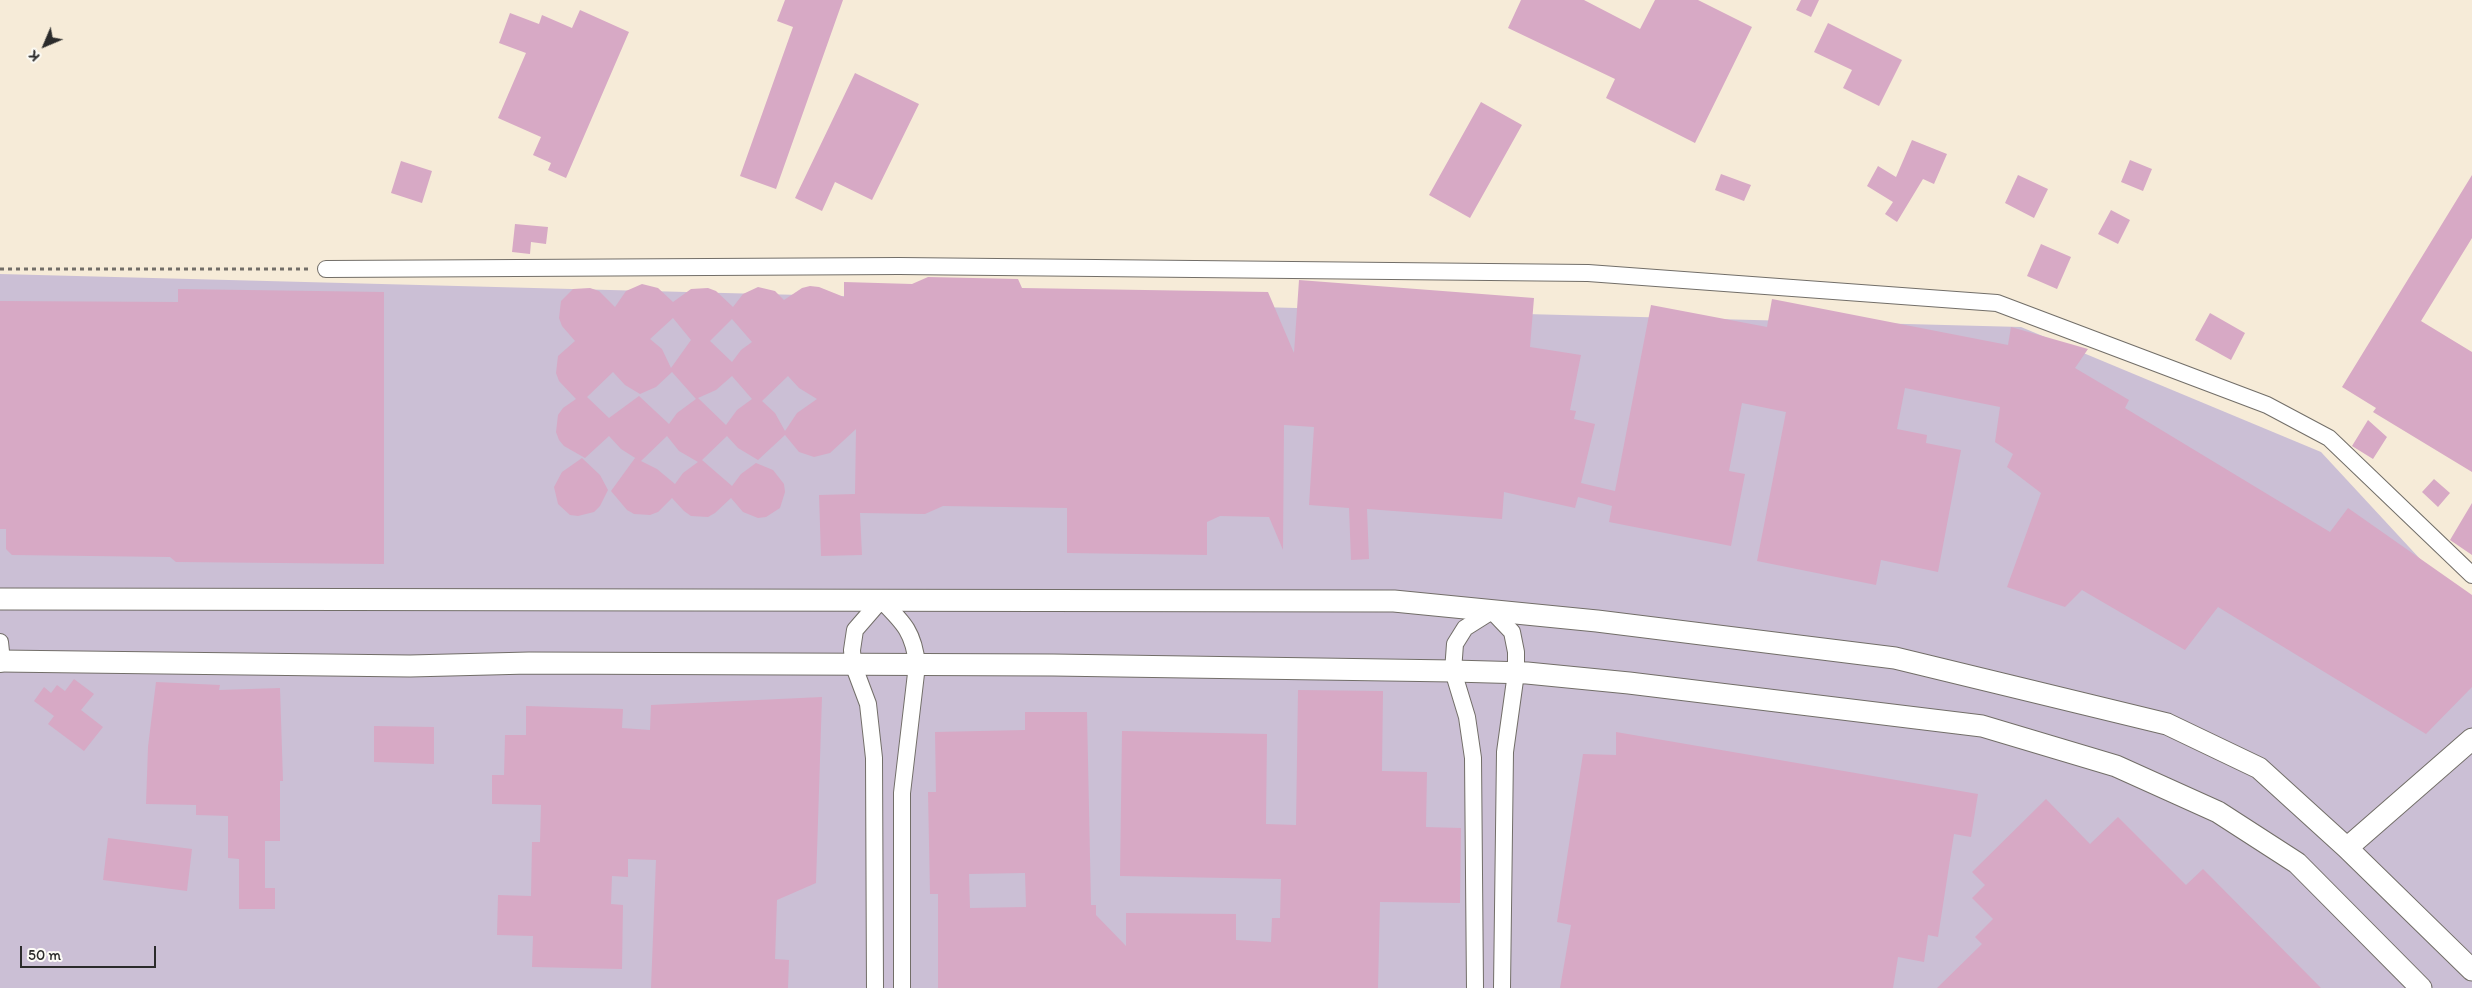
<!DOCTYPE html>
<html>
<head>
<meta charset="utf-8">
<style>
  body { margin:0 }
  #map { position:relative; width:2472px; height:988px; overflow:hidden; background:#f6ebd8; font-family:Itim,sans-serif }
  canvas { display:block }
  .north { position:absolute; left:20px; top:20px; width:50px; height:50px; -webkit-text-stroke:4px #fdfcf7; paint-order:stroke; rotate:225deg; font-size:14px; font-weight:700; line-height:20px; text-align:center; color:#2b2b2b }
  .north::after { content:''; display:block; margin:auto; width:18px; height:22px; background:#2b2b2b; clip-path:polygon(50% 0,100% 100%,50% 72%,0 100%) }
  .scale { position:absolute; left:20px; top:946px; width:136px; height:22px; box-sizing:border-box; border:2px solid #2b2b2b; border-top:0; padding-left:6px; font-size:15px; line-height:18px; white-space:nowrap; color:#2b2b2b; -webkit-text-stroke:4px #fdfcf7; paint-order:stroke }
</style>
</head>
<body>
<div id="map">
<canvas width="2472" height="988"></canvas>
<div class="north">K</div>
<div class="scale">50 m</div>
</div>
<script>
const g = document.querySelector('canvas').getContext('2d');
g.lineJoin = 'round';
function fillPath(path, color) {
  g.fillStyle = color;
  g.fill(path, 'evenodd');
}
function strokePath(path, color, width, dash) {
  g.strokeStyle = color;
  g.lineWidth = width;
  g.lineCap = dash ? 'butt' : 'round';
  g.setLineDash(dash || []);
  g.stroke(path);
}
const industrial = new Path2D(`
  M 0,274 L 2021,327 L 2321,452 L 2472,615 L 2472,988 L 0,988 Z`);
const building = new Path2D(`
  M 785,0 L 843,0 L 776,189 L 740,176 L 793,27 L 777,21 Z
  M 1521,0 L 1584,0 L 1640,29 L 1655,0 L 1698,0 L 1752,27 L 1695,143 L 1606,98 L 1615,79 L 1508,28 Z
  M 1801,0 L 1819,0 L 1811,17 L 1796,10 Z
  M 580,10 L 629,32 L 566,178 L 548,170 L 551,163 L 533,155 L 541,137 L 498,118 L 526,53 L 499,43 L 510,13 L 539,24 L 542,15 L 572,28 Z
  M 1828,23 L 1902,60 L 1879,106 L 1843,88 L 1852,70 L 1814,52 Z
  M 855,73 L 919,104 L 872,200 L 835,182 L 822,211 L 795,198 Z
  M 1481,102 L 1522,125 L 1470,218 L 1429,195 Z
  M 1912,140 L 1947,154 L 1934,184 L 1923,179 L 1897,222 L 1885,214 L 1893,202 L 1867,186 L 1878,166 L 1896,177 Z
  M 2130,160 L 2152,169 L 2143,191 L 2121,182 Z
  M 401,161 L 432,171 L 422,203 L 391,193 Z
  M 1721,174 L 1751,185 L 1744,201 L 1715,190 Z
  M 2018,175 L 2048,189 L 2034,218 L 2005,203 Z
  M 2472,175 L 2472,238 L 2421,321 L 2472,352 L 2472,472 L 2373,412 L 2376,408 L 2342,387 Z
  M 2111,210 L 2130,220 L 2118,244 L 2098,234 Z
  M 515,224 L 548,227 L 546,244 L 531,242 L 530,254 L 512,252 Z
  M 2041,244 L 2071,257 L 2057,289 L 2027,276 Z
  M 928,277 L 1018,279 L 1022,288 L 1268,292 L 1294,353 L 1299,280 L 1534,298 L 1530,347 L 1581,355 L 1570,410 L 1576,411 L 1574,419 L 1595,424 L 1581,483 L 1615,491 L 1651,305 L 1767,327 L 1772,299 L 2008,345 L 2011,327 L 2088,349 L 2075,368 L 2129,400 L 2125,408 L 2330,532 L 2348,508 L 2472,595 L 2472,687 L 2426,734 L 2218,607 L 2185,650 L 2082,590 L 2065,607 L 2007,587 L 2041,493 L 2007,467 L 2013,454 L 1995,442 L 2000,407 L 1905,388 L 1897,429 L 1927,435 L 1926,443 L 1961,450 L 1938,572 L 1881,560 L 1876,585 L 1757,561 L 1786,412 L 1742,403 L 1729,471 L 1745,474 L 1731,546 L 1609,522 L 1612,506 L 1578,497 L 1575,508 L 1504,492 L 1502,519 L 1367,509 L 1369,559 L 1351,560 L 1349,508 L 1309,505 L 1314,427 L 1284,425 L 1283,550 L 1269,517 L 1220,516 L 1207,522 L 1207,555 L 1067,553 L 1067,508 L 943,506 L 925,514 L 860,513 L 862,555 L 821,556 L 819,495 L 855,494 L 856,429 L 830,453 L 814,457 L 799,452 L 785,435 L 758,460 L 738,448 L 727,436 L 702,460 L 732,486 L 741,474 L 756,463 L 773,470 L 784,484 L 785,492 L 780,508 L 766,517 L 758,518 L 743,512 L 731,498 L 715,513 L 708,517 L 691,516 L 684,511 L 672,498 L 658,512 L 650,515 L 634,514 L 627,510 L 611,491 L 635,458 L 640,461 L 621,449 L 609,436 L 585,458 L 564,446 L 559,440 L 556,432 L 558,415 L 563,408 L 576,399 L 559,381 L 556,373 L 558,356 L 575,341 L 562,326 L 559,318 L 561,301 L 573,289 L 590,288 L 599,291 L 615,307 L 626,291 L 642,284 L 658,288 L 673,302 L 691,289 L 708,288 L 716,291 L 733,307 L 743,294 L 758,287 L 775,291 L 784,300 L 802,288 L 810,286 L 819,287 L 844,297 L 844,282 L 912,284 ZM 673,318 L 691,340 L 671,368 L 662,349 L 650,339 ZM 732,319 L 752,342 L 741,350 L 732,362 L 710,341 ZM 613,372 L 625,385 L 640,394 L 656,387 L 672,372 L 696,399 L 677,413 L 669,424 L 639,396 L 609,418 L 587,397 ZM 732,376 L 752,399 L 737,410 L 726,425 L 698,398 L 716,390 ZM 788,376 L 799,388 L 817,399 L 797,413 L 785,431 L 775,413 L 762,401 ZM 667,436 L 679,451 L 698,462 L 683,473 L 675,484 L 657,469 L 641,461 Z
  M 178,289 L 384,292 L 384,564 L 176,562 L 170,557 L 12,555 L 6,549 L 6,529 L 0,529 L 0,301 L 178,302 Z
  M 2210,313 L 2245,333 L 2231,360 L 2195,340 Z
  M 2368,420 L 2387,437 L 2373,459 L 2352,446 Z
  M 582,458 L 600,475 L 608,490 L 600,506 L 594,512 L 578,516 L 570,515 L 558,504 L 554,487 L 562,472 Z
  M 2434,479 L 2450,493 L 2438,507 L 2422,492 Z
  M 2472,503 L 2472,555 L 2450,540 Z
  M 74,679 L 94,694 L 81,710 L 103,727 L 84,751 L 48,724 L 54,716 L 34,701 L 44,687 L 51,693 L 57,685 L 65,691 Z
  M 156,682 L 220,685 L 219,690 L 280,688 L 283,781 L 280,781 L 280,841 L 265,841 L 265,888 L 275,888 L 275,909 L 239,909 L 239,859 L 228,858 L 228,816 L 196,815 L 196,805 L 146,804 L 148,747 Z
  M 1298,690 L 1383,691 L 1382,771 L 1427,772 L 1426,827 L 1461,828 L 1460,903 L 1380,902 L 1378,988 L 938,988 L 938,894 L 930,894 L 928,792 L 936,792 L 935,732 L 1025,730 L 1025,712 L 1087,712 L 1091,905 L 1096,905 L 1096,915 L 1126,946 L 1126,913 L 1236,914 L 1236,940 L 1271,942 L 1272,918 L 1280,918 L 1281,879 L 1120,876 L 1122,731 L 1267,734 L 1266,824 L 1296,825 ZM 1025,873 L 1026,907 L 970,908 L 969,874 Z
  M 822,697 L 816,883 L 777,900 L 775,959 L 789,960 L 788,988 L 651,988 L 656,860 L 628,859 L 628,877 L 612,876 L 611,904 L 623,905 L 622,969 L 532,967 L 533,936 L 497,935 L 498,895 L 531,896 L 532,842 L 540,842 L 541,805 L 492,804 L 492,775 L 504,775 L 505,735 L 526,735 L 526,706 L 623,709 L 622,728 L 650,730 L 651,705 Z
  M 374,726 L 434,727 L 434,764 L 374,762 Z
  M 1616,732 L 1978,794 L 1971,837 L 1954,834 L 1938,937 L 1928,935 L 1924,962 L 1898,957 L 1893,988 L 1560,988 L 1571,925 L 1557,922 L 1583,754 L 1616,755 Z
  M 2046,799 L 2090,844 L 2118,817 L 2186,885 L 2203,869 L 2321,988 L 1937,988 L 1982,944 L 1975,937 L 1993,919 L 1972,898 L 1985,885 L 1972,872 Z
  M 108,838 L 192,849 L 187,891 L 103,880 Z`);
const path = new Path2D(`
  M 0,269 L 310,269`);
const minor = new Path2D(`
  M 326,269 L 899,266 L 1588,273 L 1997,303 L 2267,405 L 2329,438 L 2472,575
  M 0,642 L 2,661 L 0,664
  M 875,988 L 874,758 L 868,704 L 853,664 L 852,650 L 855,630 L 881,600 C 903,622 914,632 917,665 L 902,793 L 902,988
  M 1475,988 L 1473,758 L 1467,717 L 1453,671 L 1455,644 L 1465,628 L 1492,611 L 1512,632 L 1516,652 L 1516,673 L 1505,752 L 1502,988`);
const tertiary = new Path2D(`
  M 0,599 L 1394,601 L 1597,621 L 1895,658 L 2167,724 L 2259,768 L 2347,848 L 2472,970
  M 0,661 L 410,666 L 529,663 L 1053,665 L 1453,671 L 1527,673 L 1629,683 L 1982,726 L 2116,766 L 2218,812 L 2297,863 L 2421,988
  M 2347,848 L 2472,739`);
fillPath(industrial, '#cbbfd5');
fillPath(building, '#d7a9c5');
strokePath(minor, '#726e68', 18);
strokePath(tertiary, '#726e68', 23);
strokePath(path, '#726e68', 3, [4, 4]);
strokePath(minor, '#fff', 16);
strokePath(tertiary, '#fff', 21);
</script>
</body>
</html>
